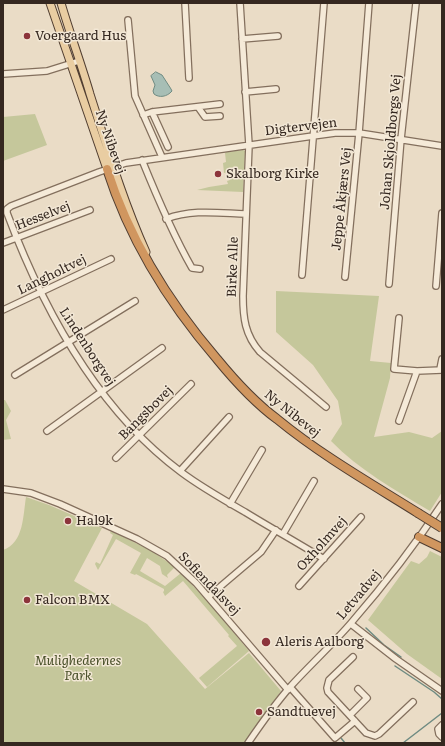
<!DOCTYPE html>
<html>
<head>
<meta charset="utf-8">
<style>
  body { margin:0 }
  #map { position:relative; width:445px; height:746px; overflow:hidden; background:#eadcc6; font-family:Literata,serif }
  canvas { display:block }
  .frame { position:absolute; inset:0; border:4px solid #352820; pointer-events:none }
</style>
</head>
<body>
<div id="map">
<canvas width="445" height="746"></canvas>
<div class="frame"></div>
</div>
<script>
const g = document.querySelector('canvas').getContext('2d');
g.lineJoin = 'round';
function fillPath(path, color) {
  g.fillStyle = color;
  g.fill(path, 'evenodd');
}
function strokePath(path, color, width, dash) {
  g.strokeStyle = color;
  g.lineWidth = width;
  g.lineCap = dash ? 'butt' : 'round';
  g.setLineDash(dash || []);
  g.stroke(path);
}
function label(font, color, halo, rows, align = 'center') {
  g.font = font + ' Literata,serif';
  g.lineWidth = 3;
  g.setLineDash([]);
  g.textBaseline = 'middle';
  g.strokeStyle = halo;
  g.fillStyle = color;
  for (const [text, x, y, turn = 0] of rows) {
    g.save();
    g.translate(x, y);
    g.rotate((+turn || 0) * Math.PI / 180);
    g.textAlign = isNaN(turn) ? turn : align;
    if (halo) g.strokeText(text, 0, 0);
    g.fillText(text, 0, 0);
    g.restore();
  }
}
const green = new Path2D(`
  M 35,114 L 47,145 L 3,161 L 3,117 Z
  M 243,150 L 245,151 L 243,192 L 197,190 L 209,187 L 228,184 L 227,181 L 230,180 L 228,172 L 224,173 L 223,163 L 226,162 L 225,153 L 226,152 Z
  M 276,291 L 379,296 L 370,361 L 391,363 L 390,378 L 374,437 L 409,432 L 432,438 L 442,431 L 442,492 L 430,511 C 395,490 359,470 331,441 L 342,424 L 338,401 L 313,365 L 276,332 Z
  M 3,400 L 5,400 L 11,411 L 6,420 L 11,439 L 3,440 Z
  M 26,497 L 49,505 L 102,528 L 74,581 L 147,624 L 205,689 L 249,653 L 281,691 L 244,743 L 3,743 L 3,550 C 24,543 23,515 26,497 Z
  M 111,531 L 150,550 L 175,567 L 167,575 L 168,578 L 162,574 L 160,566 L 147,558 L 140,571 L 165,586 L 181,573 L 211,605 L 249,651 L 207,687 L 199,678 L 237,646 L 228,636 L 229,635 L 183,581 L 165,596 L 163,592 L 164,591 L 164,589 L 136,574 L 135,575 L 130,573 L 141,553 L 116,539 L 98,570 L 95,564 L 96,562 L 100,564 L 113,535 L 110,533 Z
  M 430,551 L 442,557 L 442,679 L 407,654 L 368,620 L 411,561 L 419,564 L 427,557 Z`);
const water = new Path2D(`
  M 156,72 L 162,75 L 171,89 L 172,91 C 167,97 159,98 154,94 L 153,91 L 155,85 L 151,76 Z`);
const stream = new Path2D(`
  M 366,628 L 384,645 L 401,657
  M 395,666 L 434,692 L 442,699
  M 341,738 L 345,743
  M 403,743 L 442,713`);
const minor = new Path2D(`
  M 185,3 L 189,78
  M 240,3 L 249,145 L 243,296 C 243,318 245,335 260,352 L 326,407
  M 128,20 L 135,96 L 162,157
  M 242,39 L 278,36
  M 3,74 L 47,71 L 79,61
  M 245,92 L 276,89
  M 198,107 L 205,117 L 220,116
  M 152,112 L 168,147
  M 143,115 L 152,112 L 220,104
  M 142,160 C 157,197 172,233 192,268 L 200,269
  M 166,219 C 192,209 218,213 245,214
  M 3,243 L 90,210
  M 302,275 L 324,3
  M 345,277 L 359,133 L 369,3
  M 389,284 L 401,139 L 416,3
  M 436,286 L 442,213
  M 3,310 L 111,259
  M 399,318 L 394,369 L 417,371 L 442,370
  M 440,369 L 442,359
  M 15,375 L 135,301
  M 399,421 L 417,371
  M 47,431 L 162,348
  M 116,458 L 191,384
  M 180,471 L 229,417
  M 3,489 L 31,493 L 60,504 L 137,539 L 167,556 L 196,583 L 288,690
  M 230,504 L 262,450
  M 283,534 L 314,481
  M 324,559 C 298,543 271,528 245,512 C 224,500 201,487 181,472 C 98,410 43,309 7,213 L 7,209 L 11,206 L 99,172 L 126,163 L 313,136 L 335,133 L 359,133 L 442,146
  M 299,586 L 361,517
  M 208,597 L 261,552 L 276,530
  M 351,624 L 396,659 L 442,691
  M 353,657 L 329,680 L 327,688 L 328,692 L 366,733 L 375,736 L 379,734 L 413,702
  M 290,687 L 335,738 L 355,721
  M 350,715 L 367,698 L 358,689
  M 442,725 L 438,729 L 439,734 L 442,737
  M 248,743 C 261,724 275,704 290,687 C 310,665 332,645 351,623 C 384,585 415,545 442,504`);
const major = new Path2D(`
  M 50,3 L 107,169
  M 61,3 C 70,34 81,63 90,94 C 107,147 123,201 146,252`);
const highway = new Path2D(`
  M 107,169 C 130,241 168,302 217,359 C 235,381 254,402 277,419 C 321,455 370,483 418,513
  M 419,537 L 442,548`);
const highwayBridge = new Path2D(`
  M 418,513 L 442,528`);
const markers = [
  [27,36,4,"#8c343b"],
  [218,174,4,"#8c343b"],
  [68,521,4,"#8c343b"],
  [27,600,4,"#8c343b"],
  [266,642,5,"#8c343b"],
  [259,712,4,"#8c343b"]
];
const poiNames = [
  ["Voergaard Hus",35,36],
  ["Skalborg Kirke",226,174],
  ["Hal9k",76,521],
  ["Falcon BMX",35,600],
  ["Aleris Aalborg",275,642],
  ["Sandtuevej",267,712]
];
const streetNames = [
  ["Digtervejen",301,127,-7],
  ["Ny Nibevej",110,142,71],
  ["Johan Skjoldborgs Vej",391,142,-85],
  ["Jeppe Åkjærs Vej",342,199,-84],
  ["Hesselvej",43,216,-21],
  ["Birke Alle",233,267,-88],
  ["Langholtvej",52,275,-26],
  ["Lindenborgvej",87,347,57],
  ["Bangsbovej",146,413,-45],
  ["Ny Nibevej",292,414,39],
  ["Oxholmvej",322,544,-48],
  ["Sofiendalsvej",209,584,46],
  ["Letvadvej",359,595,-50]
];
const parkNames = [
  ["Mulighedernes",78,661],
  ["Park",78,676]
];
fillPath(green, '#c5c79b');
fillPath(water, '#a7beb5');
strokePath(water, '#6f8b82', 1);
strokePath(stream, '#6f8b82', 1.5);
strokePath(minor, '#836f5d', 8);
strokePath(major, '#513e31', 9);
strokePath(highway, '#513e31', 10);
strokePath(minor, '#f5ead8', 5.5);
strokePath(major, '#e9cda2', 7);
strokePath(highway, '#d0965f', 8);
strokePath(highwayBridge, '#513e31', 10, []);
strokePath(highwayBridge, '#d0965f', 8);
for (const [x, y, r, color] of markers) {
  const dot = new Path2D();
  dot.arc(x, y, r, 0, 2 * Math.PI);
  g.fillStyle = color;
  g.fill(dot);
  strokePath(dot, '#f2e7d5', 1.5);
}
label('13px', '#352820', '#f2e7d5', poiNames, 'left');
label('13px', '#352820', '#f2e7d5', streetNames);
label('italic 13px', '#484f28', '#f2e7d5', parkNames);
</script>
</body>
</html>
